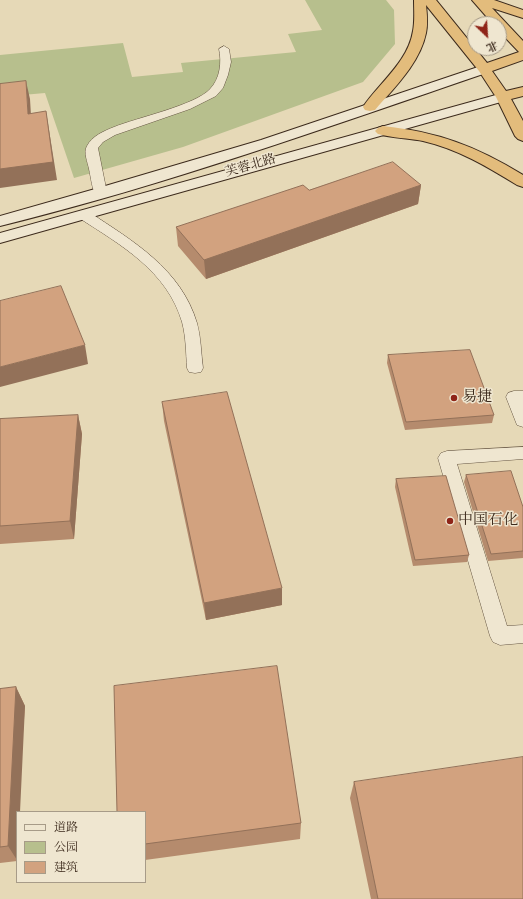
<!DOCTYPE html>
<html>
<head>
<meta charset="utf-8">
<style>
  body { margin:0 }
  #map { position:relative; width:523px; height:899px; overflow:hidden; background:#e6d9b7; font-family:"Sorts Mill Goudy","Noto Serif SC",serif }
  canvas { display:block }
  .legend { position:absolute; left:16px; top:811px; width:130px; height:72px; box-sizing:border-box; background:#efe6d0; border:1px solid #a79b88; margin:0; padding:5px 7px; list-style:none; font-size:12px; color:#3c2a1c }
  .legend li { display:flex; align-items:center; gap:8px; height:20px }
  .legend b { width:20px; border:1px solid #a79b88 }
  .north { position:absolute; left:467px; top:16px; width:40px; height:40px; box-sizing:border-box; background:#efe6d0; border:1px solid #a79b88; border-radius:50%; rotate:155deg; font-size:11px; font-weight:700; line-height:16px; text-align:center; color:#3c2a1c }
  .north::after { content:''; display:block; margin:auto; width:14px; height:18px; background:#8f2418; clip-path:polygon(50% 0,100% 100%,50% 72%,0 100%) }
</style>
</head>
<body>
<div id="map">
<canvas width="523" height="899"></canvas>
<ul class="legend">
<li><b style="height:5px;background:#efe6d0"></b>道路</li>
<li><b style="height:11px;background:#b7bf8d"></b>公园</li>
<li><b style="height:11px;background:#d2a27f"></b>建筑</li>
</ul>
<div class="north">北</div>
</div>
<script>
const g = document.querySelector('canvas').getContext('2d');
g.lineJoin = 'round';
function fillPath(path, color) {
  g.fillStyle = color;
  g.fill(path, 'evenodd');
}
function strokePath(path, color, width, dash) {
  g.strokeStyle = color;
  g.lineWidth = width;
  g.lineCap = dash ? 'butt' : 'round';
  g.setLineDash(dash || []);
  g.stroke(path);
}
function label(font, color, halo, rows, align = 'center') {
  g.font = font + ' "Sorts Mill Goudy","Noto Serif SC",serif';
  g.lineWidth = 3;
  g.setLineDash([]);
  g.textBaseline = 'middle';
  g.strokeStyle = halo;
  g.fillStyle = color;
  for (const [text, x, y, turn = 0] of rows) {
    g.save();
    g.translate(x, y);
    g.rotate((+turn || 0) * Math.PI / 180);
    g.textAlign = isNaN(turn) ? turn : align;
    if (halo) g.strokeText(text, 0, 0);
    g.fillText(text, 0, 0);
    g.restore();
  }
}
const green = new Path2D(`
  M 305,0 L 386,0 L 394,10 L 395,44 L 363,82 L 183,147 L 74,178 L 45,93 L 0,97 L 0,55 L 123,43 L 132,77 L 183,72 L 181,63 L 296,52 L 288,34 L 322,30 Z`);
const lane = new Path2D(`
  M 224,46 L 229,49 L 231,62 L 228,75 L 223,88 L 216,96 L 190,109 L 115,135 L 103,142 L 98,148 L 107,193 L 106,196 L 96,196 C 92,189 91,178 89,169 C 88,163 83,152 87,146 C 92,136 104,131 114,127 C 136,118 196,105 210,89 C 220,79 222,62 219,49 Z
  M 84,211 L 89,212 C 133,241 181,269 197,323 C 201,337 201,353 203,368 L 201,372 L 195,373 L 189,372 L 187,368 C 186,353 186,337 182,322 C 167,271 121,245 79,218 L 77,215 L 79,212 Z
  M 514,391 L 523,391 L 523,427 L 517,425 L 506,397 L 508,393 Z
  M 523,447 L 523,459 L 457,464 L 507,626 L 523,625 L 523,643 L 500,645 L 493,642 L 490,636 L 438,458 L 441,453 L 447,451 Z`);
const secondary = new Path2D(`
  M 484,65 L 489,66 L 491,69 L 489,72 C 328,127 166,185 0,226 L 0,216 L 95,189 L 261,140 Z
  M 503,93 L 508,94 L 510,97 L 508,100 L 0,243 L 0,233 Z`);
const highway = new Path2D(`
  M 414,0 L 436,0 L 487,63 L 519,52 L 499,31 L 499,24 L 493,24 L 472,0 L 494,0 L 523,10 L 523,18 L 492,8 L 523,41 L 523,60 L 492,71 L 506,91 L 523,87 L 523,96 L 511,99 L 523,121 L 523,141 L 518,139 L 515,136 L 496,97 L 479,71 L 426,5 C 427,14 428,24 426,33 C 420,63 394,88 375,110 L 370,111 L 365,110 L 363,107 C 380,82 408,62 413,31 C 415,21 414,10 414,0 Z
  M 383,126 C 438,132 476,146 523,175 L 523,187 L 517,185 C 488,167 458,149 423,141 C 408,138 392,138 378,134 L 375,131 L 378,128 Z`);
const wall = new Path2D(`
  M 421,185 L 418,204 L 206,279 L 178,246 L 176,227 L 309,190 Z
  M 388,355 L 494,415 L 492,423 L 405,430 L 387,363 Z
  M 162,402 L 282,605 L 206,620 L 164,421 Z
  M 78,415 L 82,434 L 74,539 L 0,544 L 0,419 Z
  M 466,475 L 523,507 L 523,558 L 488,561 L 464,482 Z
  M 396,479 L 469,555 L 467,562 L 413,566 L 395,487 Z
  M 16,687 L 25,706 L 17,812 L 17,861 L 0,863 L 0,689 Z
  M 354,782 L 523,899 L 371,899 L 350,798 Z
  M 145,812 L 301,823 L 300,839 L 145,860 Z`);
const shadedWall = new Path2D(`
  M 26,81 L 30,99 L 32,132 L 28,114 Z
  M 46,111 L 57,180 L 0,188 L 0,169 Z
  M 421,185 L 418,204 L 206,279 L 204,260 Z
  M 85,345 L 88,364 L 0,387 L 0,367 Z
  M 78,415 L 82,434 L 74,539 L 70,521 Z
  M 282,588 L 282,605 L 206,620 L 204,603 Z
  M 16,687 L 25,706 L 20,812 L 17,812 L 17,860 L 8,846 Z`);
const building = new Path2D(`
  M 26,81 L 28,114 L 46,111 L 53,162 L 0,169 L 0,84 Z
  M 393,162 L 421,185 L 204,260 L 176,227 L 303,185 L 309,190 Z
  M 61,286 L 85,345 L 0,367 L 0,301 Z
  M 470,350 L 494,415 L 406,422 L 388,355 Z
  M 227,392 L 282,588 L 204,603 L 162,402 Z
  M 78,415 L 70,521 L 0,526 L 0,419 Z
  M 511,471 L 523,507 L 523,551 L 491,554 L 466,475 Z
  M 446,476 L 469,555 L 415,560 L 396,479 Z
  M 277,666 L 301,823 L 145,844 L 145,812 L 117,812 L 114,686 Z
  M 16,687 L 8,846 L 0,847 L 0,689 Z
  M 523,757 L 523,899 L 378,899 L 354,782 Z`);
const markers = [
  [454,398,4,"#8f2418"],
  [450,521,4,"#8f2418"]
];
const farStreetnames = [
  ["芙蓉北路",251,167,-16]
];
const poiNames = [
  ["易捷",462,398],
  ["中国石化",458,521]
];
fillPath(green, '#b7bf8d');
strokePath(lane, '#665643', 1);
strokePath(secondary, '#3c2a1c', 2);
strokePath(highway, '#3c2a1c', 2);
fillPath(lane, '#efe6d0');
fillPath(secondary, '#efe6d0');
fillPath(highway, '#e3bc7c');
fillPath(wall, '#b58b6d');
fillPath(shadedWall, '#937159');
fillPath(building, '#d2a27f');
strokePath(building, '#937159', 1);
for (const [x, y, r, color] of markers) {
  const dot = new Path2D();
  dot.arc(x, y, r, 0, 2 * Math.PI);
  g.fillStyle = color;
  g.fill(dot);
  strokePath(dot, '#efe6d0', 1.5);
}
label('13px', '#3c2a1c', '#efe6d0', farStreetnames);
label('15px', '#3c2a1c', '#efe6d0', poiNames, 'left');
</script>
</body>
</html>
